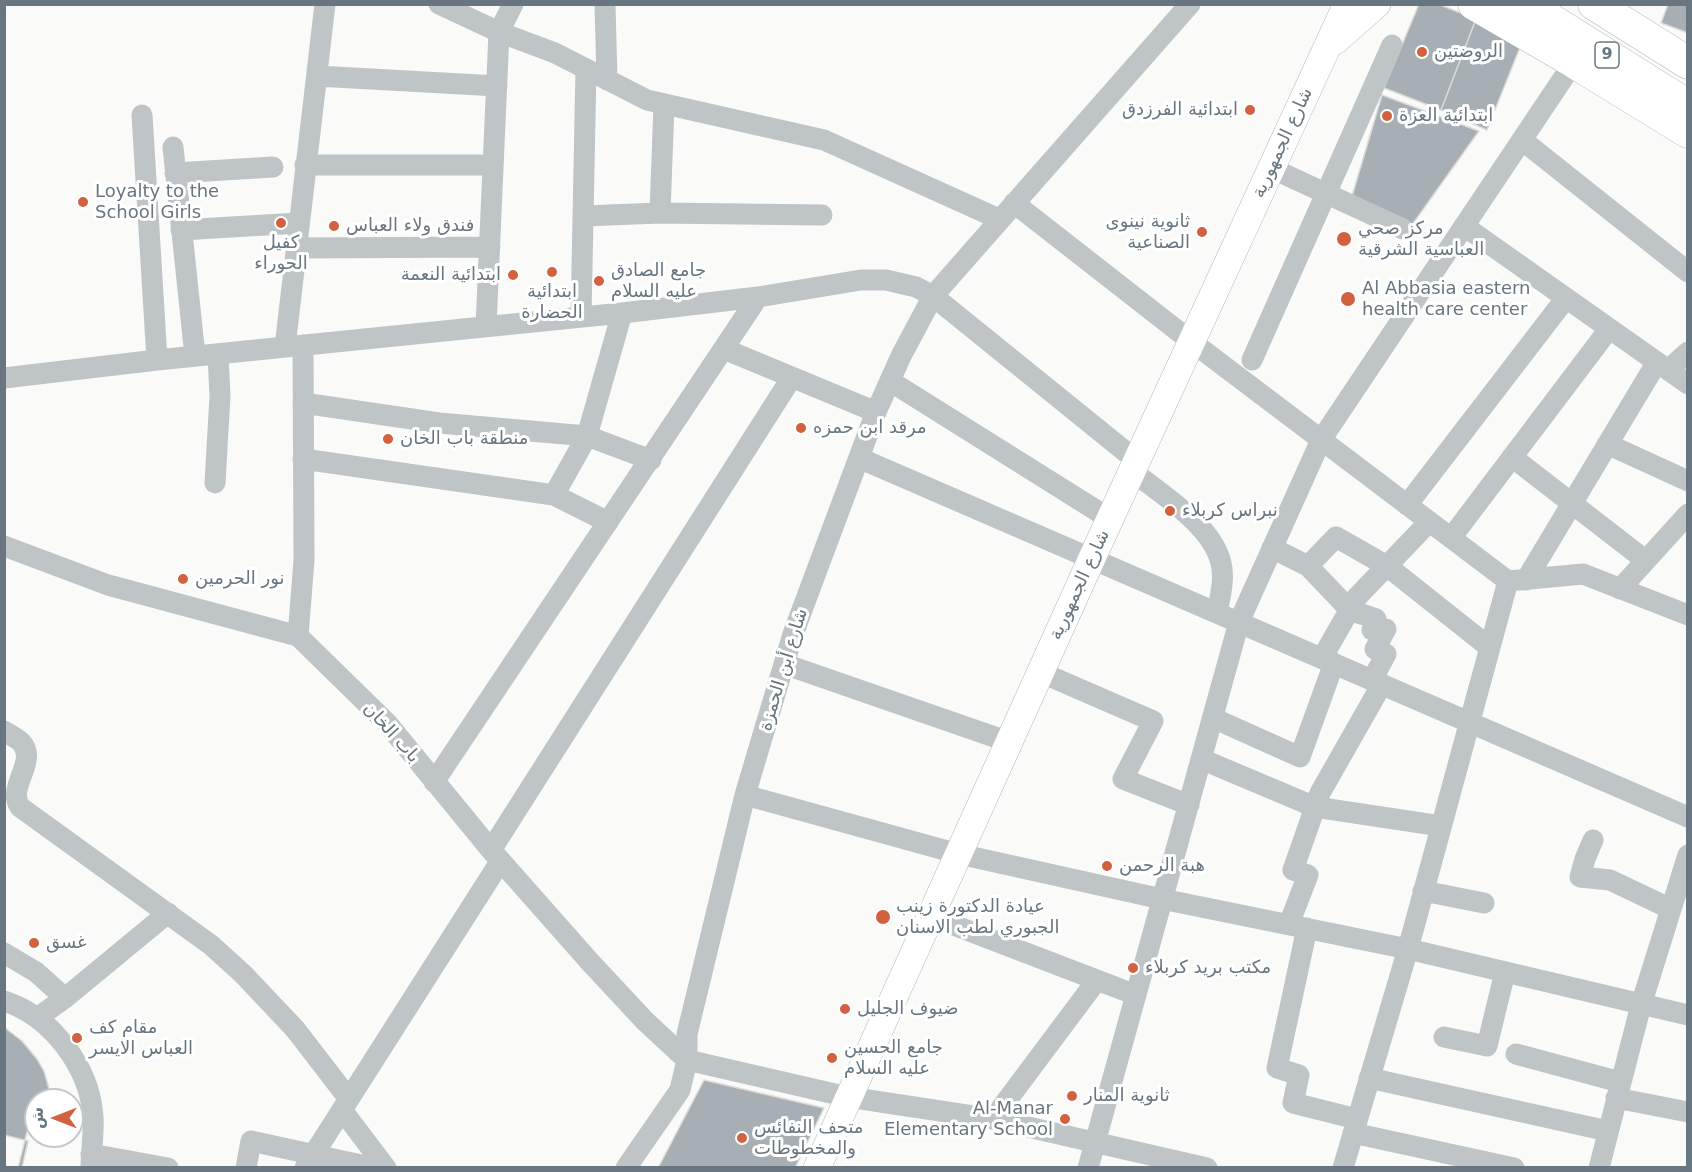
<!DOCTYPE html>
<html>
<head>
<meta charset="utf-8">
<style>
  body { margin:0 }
  #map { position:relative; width:1692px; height:1172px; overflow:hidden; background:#fafaf8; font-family:"DejaVu Sans",Vazirmatn,sans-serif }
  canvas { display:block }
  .frame { position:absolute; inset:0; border:6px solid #677680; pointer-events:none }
  .north { position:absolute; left:24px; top:1088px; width:60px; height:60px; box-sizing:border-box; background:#fff; border:2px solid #c2c8cc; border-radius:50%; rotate:270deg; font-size:16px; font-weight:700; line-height:24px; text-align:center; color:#677680 }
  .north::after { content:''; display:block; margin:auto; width:21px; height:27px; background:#d26140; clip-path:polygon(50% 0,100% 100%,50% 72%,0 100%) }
</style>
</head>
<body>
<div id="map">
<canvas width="1692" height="1172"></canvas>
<div class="frame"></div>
<div class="north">ش</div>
</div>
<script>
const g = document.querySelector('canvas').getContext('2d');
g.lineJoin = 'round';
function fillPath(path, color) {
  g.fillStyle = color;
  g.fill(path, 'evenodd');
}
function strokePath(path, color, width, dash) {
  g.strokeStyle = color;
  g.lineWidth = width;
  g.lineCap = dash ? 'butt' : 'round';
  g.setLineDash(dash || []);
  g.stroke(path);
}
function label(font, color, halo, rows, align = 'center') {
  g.font = font + ' "DejaVu Sans",Vazirmatn,sans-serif';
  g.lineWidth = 6;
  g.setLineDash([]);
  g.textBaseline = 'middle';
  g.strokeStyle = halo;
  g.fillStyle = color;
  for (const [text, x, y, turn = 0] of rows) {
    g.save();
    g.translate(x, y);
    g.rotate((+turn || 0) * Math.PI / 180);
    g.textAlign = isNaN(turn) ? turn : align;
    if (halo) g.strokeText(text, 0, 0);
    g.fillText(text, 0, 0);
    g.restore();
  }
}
const building = new Path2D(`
  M 1419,4 L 1438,4 L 1476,19 L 1441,110 L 1384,88 Z
  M 1668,4 L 1688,4 L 1688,33 L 1661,23 Z
  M 1476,19 L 1521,45 L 1487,130 L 1441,110 Z
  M 1382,95 L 1479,131 L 1412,225 L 1352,196 Z
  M 4,1027 L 22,1041 L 37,1059 L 44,1071 L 51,1096 L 51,1100 L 36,1100 L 36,1123 L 27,1132 L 18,1168 L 4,1168 Z
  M 704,1080 L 824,1108 L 795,1168 L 658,1168 Z
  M 4,1135 L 28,1141 L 22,1168 L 4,1168 Z`);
const minor = new Path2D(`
  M 439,4 L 499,32 L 555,53 L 647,100 L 824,140 L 999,219
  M 605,4 L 607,80
  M 317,76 L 497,86
  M 142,115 L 157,360
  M 1522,140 L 1688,272
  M 173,147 L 195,356
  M 305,165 L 493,165
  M 1271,168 L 1403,229
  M 175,173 L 273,167
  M 1014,203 L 1192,342 L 1508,581 L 1583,574 L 1688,615
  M 660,213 L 664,104
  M 583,216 L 660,213 L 822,215
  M 1464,226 L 1688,384
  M 181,230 L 299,223
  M 296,248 L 490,247
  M 581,317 L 586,69
  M 486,326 L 499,32 L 513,4
  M 285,347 L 325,4
  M 724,349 L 876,412
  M 1252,360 L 1392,45
  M 1668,370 L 1688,352
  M 4,378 L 157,360 L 622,313 L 758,297 L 861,280 L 886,280 L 916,287 L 933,296 L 1137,461
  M 890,381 L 1110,519
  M 303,403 L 439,423 L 587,436 L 651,460
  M 1607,444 L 1688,481
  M 1512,457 L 1645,560
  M 859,458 L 1688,817
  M 303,459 L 554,495 L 608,522
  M 1132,471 C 1161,494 1212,525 1221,563 C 1225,579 1220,597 1217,613
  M 215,483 L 220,396 L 218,354
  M 554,495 L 587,436 L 622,313
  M 1407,505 L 1566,298
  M 1451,538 L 1609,329
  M 4,546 L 108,585 L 298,636 L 387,723 L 491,850 L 590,962 L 645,1021 L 687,1060 L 848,1097 L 993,1119 L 1207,1168
  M 1272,548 L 1308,566 L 1336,537 L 1387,566 L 1489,647
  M 1308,566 L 1350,610 L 1376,619 L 1372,630 L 1386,629 L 1375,649 L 1386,654 L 1372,680
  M 1526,580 L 1657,362
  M 1620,589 L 1688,514
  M 298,636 L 304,560 L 303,345
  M 1322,658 L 1357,597 L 1429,522
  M 784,664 L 1009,742
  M 1040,672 L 1153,721 L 1123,779 L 1189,805
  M 1213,718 L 1300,757 L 1334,663
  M 4,731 C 10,735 17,738 21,742 C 39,761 6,787 20,807 L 211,945 L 243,974 L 295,1029 L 349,1099
  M 1201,759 L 1315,807 L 1441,826
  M 434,782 L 758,297
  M 745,795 L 959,854 L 1162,899 L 1408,949 L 1688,1015
  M 1593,840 L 1585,859 L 1580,877 L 1610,880 L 1671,909
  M 491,850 L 792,377
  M 1423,891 L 1484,903
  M 930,916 L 1136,995
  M 1289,924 L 1308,875 L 1293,870 L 1320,793 L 1382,684
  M 1307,928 L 1277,1068 L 1299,1075 L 1293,1103 L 1357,1119
  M 4,953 L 36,972 L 65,998
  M 4,1001 C 51,1016 90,1067 93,1117 C 94,1133 91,1151 91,1168
  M 37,1018 L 65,998 L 168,913
  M 1444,1037 L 1487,1046 L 1505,972
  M 1516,1054 L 1620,1082
  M 1369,1078 L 1608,1131
  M 1616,1098 L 1688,1112
  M 342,1110 L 386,1168
  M 993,1119 L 1097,980
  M 1353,1133 L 1514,1168
  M 91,1154 L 168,1168
  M 246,1168 L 251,1141 L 375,1168
  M 305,1168 L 500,862
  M 626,1168 L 680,1090 L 687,1060 L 687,1034 L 745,795 L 793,634 L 876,412 L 901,356 L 933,296 L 1190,4
  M 1088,1168 L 1239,622 L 1321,440 L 1574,62
  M 1343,1168 L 1408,949 L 1508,581
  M 1599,1168 L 1641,1005 L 1688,855`);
const major = new Path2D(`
  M 1335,41 L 1377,4
  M 817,1168 L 1092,558 L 1347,4`);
const highway = new Path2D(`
  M 1474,4 L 1574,62 L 1688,132
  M 1526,4 L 1688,106
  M 1594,4 L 1688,63`);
const markers = [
  [1422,52,6,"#d26140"],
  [1250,110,6,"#d26140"],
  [1387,116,6,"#d26140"],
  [83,202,6,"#d26140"],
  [281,223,6,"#d26140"],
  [334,226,6,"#d26140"],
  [1202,232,6,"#d26140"],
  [1344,239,8,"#d26140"],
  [552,272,6,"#d26140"],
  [513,275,6,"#d26140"],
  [599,281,6,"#d26140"],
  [1348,299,8,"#d26140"],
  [801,428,6,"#d26140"],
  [388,439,6,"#d26140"],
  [1170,511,6,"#d26140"],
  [183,579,6,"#d26140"],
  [1107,866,6,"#d26140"],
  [883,917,8,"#d26140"],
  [34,943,6,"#d26140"],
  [1133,968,6,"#d26140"],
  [845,1009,6,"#d26140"],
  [77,1038,6,"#d26140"],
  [832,1058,6,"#d26140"],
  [1072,1096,6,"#d26140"],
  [1065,1119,6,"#d26140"],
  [742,1138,6,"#d26140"]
];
const shields = [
  [1607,55,24]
];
const shieldNames = [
  ["9",1607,55]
];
const poiNames = [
  ["الروضتين",1434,52],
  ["ابتدائية الفرزدق",1238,110,"right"],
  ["ابتدائية العزة",1399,116],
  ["Loyalty to the",95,192],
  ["School Girls",95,213],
  ["ثانوية نينوى",1190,222,"right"],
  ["الصناعية",1190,243,"right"],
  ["فندق ولاء العباس",346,226],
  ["مركز صحي",1358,229],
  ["العباسية الشرقية",1358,250],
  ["كفيل",281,243,"center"],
  ["الحوراء",281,264,"center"],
  ["جامع الصادق",611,271],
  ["عليه السلام",611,292],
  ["ابتدائية النعمة",501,275,"right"],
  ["Al Abbasia eastern",1362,289],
  ["health care center",1362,310],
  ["ابتدائية",552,292,"center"],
  ["الحضارة",552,313,"center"],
  ["مرقد ابن حمزه",813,428],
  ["منطقة باب الخان",400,439],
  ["نبراس كربلاء",1182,511],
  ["نور الحرمين",195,579],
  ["هبة الرحمن",1119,866],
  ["عيادة الدكتورة زينب",896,907],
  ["الجبوري لطب الاسنان",896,928],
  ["غسق",46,943],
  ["مكتب بريد كربلاء",1145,968],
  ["ضيوف الجليل",857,1009],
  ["مقام كف",89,1028],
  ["العباس الايسر",89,1049],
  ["جامع الحسين",844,1048],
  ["عليه السلام",844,1069],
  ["ثانوية المنار",1084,1096],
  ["Al-Manar",1053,1109,"right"],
  ["Elementary School",1053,1130,"right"],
  ["متحف النفائس",754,1128],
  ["والمخطوطات",754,1149]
];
const streetNames = [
  ["شارع الجمهورية",1283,143,-65],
  ["شارع الجمهورية",1080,585,-65],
  ["شارع أبن الحمزة",784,670,-73],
  ["باب الخان",391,733,48]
];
fillPath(building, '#a7afb4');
strokePath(building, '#dcdcda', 1.5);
strokePath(major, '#b3b8bc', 28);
strokePath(highway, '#b3b7bb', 33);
strokePath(minor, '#bfc4c7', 21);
strokePath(major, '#fff', 27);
strokePath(highway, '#fff', 32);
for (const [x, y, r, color] of markers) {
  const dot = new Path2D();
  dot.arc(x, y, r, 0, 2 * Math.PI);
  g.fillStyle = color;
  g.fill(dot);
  strokePath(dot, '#fff', 2);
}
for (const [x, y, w] of shields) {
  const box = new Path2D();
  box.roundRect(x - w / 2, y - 13, w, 26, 4.5);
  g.fillStyle = '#fff';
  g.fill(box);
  strokePath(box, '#677680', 1.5);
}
label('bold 16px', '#677680', null, shieldNames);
label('18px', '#677680', '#fff', poiNames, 'left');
label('18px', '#677680', '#fff', streetNames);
</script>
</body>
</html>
